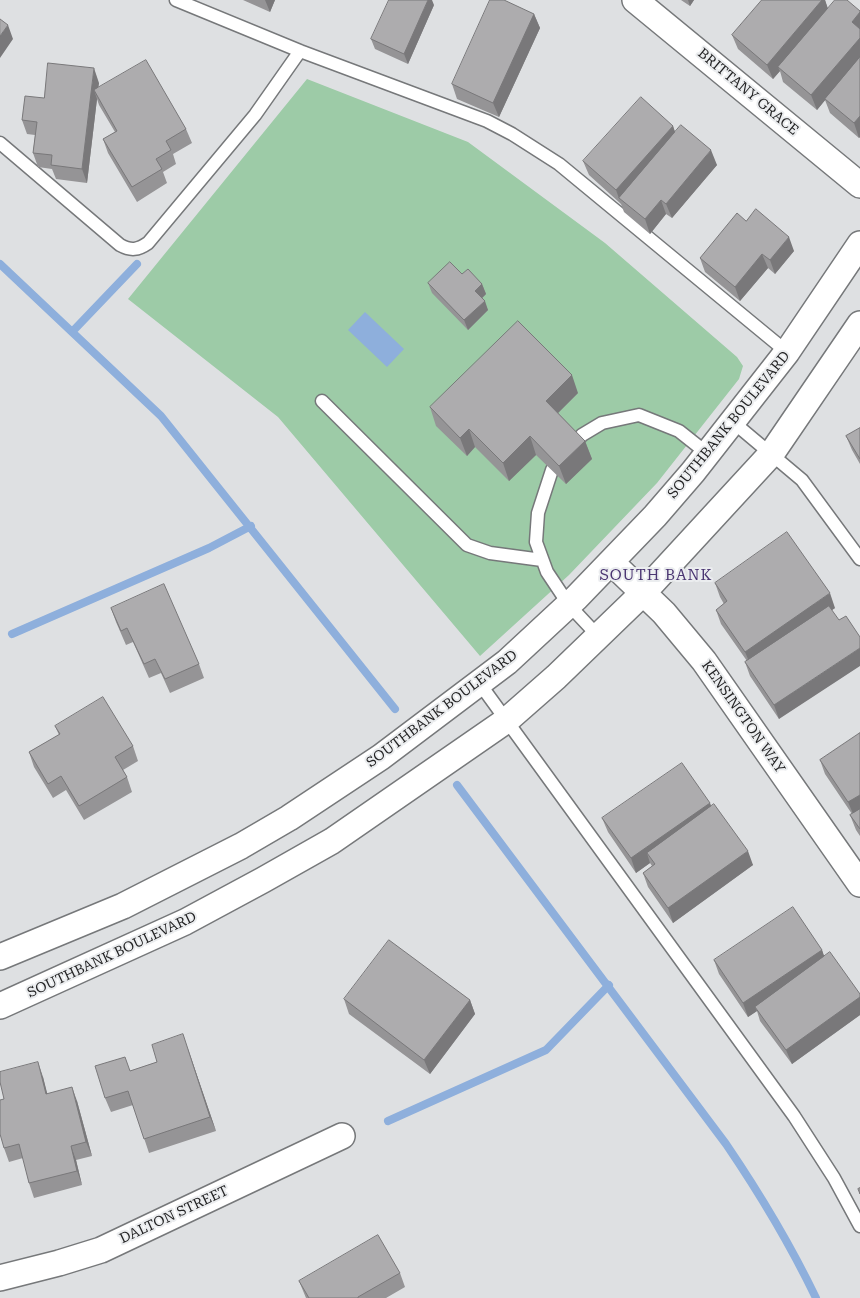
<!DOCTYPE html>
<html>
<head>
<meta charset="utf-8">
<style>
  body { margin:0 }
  canvas { display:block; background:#dee0e2 }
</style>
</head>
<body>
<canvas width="860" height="1298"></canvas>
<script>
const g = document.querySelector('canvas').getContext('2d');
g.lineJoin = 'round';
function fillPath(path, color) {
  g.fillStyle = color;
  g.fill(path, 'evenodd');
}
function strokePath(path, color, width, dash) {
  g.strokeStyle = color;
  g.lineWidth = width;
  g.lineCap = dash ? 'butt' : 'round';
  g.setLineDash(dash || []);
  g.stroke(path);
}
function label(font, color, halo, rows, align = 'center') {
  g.font = font + ' "Roboto Serif",serif';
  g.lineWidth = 4;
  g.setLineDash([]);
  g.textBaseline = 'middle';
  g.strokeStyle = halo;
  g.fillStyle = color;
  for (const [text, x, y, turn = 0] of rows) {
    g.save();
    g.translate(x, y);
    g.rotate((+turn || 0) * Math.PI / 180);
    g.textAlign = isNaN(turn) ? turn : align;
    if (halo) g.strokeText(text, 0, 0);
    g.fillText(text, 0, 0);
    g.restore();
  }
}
const green = new Path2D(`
  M 307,79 L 468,142 L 605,243 L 737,357 L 743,366 L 739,379 L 657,483 L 569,575 L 480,656 L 278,417 L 128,299 Z`);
const water = new Path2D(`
  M 365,312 L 404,349 L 387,367 L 348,330 Z`);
const stream = new Path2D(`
  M 0,264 L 161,416 L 395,709
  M 72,332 L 137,264
  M 12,634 L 209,548 L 251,526
  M 457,785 L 726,1144 C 760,1194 790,1244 816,1298
  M 388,1121 L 546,1050 L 609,985`);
const lane = new Path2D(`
  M 176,0 L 300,51 L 487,121 L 512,134 L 559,164 L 787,352
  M 0,143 L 120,245 C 131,251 138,250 148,243 L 255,115 L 300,51
  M 322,401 L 467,545 L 490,553 L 542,560
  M 733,422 L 802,480 L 860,559
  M 598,636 L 569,605 L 547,572 L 536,542 L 538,513 L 552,470 L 582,435 L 602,423 L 639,415 L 679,431 L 708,454
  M 480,684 L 794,1116 L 834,1178 L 860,1226`);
const street = new Path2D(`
  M 635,0 L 860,185
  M 611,562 L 664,613 L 704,661 L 860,884
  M 0,957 L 123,906 L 241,846 L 289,818 L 381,757 L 507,662 L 576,598 L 655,516 L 693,472 L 787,352 L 860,244
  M 0,1006 L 185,922 L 263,880 L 332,841 L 507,720 L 556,677 L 643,593 L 772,453 L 860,324
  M 0,1278 L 59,1263 L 101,1250 L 342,1136`);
const wall = new Path2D(`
  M 243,0 L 275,0 L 270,12 Z
  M 681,0 L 694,0 L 690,6 Z
  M 762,0 L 825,0 L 828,9 L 860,11 L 860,137 L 859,138 L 830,113 L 825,100 L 817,110 L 783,82 L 780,71 L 773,79 L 738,49 L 732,35 Z
  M 434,5 L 408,64 L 375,49 L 371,39 Z
  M 534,14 L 540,28 L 499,117 L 457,99 L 452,84 Z
  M 99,83 L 98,88 L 186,129 L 192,143 L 173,154 L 176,164 L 163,172 L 167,183 L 137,202 L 108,153 L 103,139 L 115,132 L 99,105 L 97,99 L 87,183 L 56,179 L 52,169 L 38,167 L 33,153 L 35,135 L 27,134 L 22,120 L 44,98 Z
  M 673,126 L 675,132 L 717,165 L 672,218 L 666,214 L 650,234 L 624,212 L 621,204 L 589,175 L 583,161 Z
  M 746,221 L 794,251 L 775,274 L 768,268 L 740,301 L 705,272 L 700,258 Z
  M 462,274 L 482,284 L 486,294 L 482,298 L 488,310 L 468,330 L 432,293 L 428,283 Z
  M 578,393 L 558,413 L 585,441 L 592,459 L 566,484 L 536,455 L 509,481 L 475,447 L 467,456 L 436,426 L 430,407 Z
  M 860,428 L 860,464 L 852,450 L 846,436 Z
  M 715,583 L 835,608 L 832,610 L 779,719 L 750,676 L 745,662 L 747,661 L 721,624 L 716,610 L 724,604 L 720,597 Z
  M 111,608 L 199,664 L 204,678 L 170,693 L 161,673 L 149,678 L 133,642 L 126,645 L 116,622 Z
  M 55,726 L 133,746 L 138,761 L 123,770 L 127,777 L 132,792 L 84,820 L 66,790 L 53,798 L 34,767 L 29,752 L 59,735 Z
  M 860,733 L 860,836 L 856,830 L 850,815 L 852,814 L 825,774 L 820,760 Z
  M 710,803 L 711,807 L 753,865 L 673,923 L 648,887 L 643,873 L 652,866 L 650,863 L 636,873 L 608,832 L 602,818 Z
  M 822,950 L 824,957 L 860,994 L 860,1015 L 792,1064 L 760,1021 L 757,1011 L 748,1017 L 719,974 L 714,960 Z
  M 344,999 L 470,1000 L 475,1014 L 430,1074 L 349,1014 Z
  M 188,1049 L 216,1131 L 149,1153 L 133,1105 L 111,1112 L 105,1098 L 130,1071 L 157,1062 Z
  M 43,1077 L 47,1094 L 77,1101 L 92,1156 L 76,1160 L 82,1185 L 34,1198 L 29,1183 L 23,1158 L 9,1162 L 4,1148 L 4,1099 Z
  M 400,1273 L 405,1287 L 386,1298 L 306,1298 L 299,1281 Z`);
const shadedWall = new Path2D(`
  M 265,0 L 275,0 L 270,12 Z
  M 428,0 L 432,0 L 434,5 L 408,64 L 404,54 Z
  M 688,0 L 694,0 L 690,6 Z
  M 822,0 L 825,0 L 829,12 L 778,67 L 780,71 L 773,79 L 767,65 Z
  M 860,12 L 860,33 L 852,22 Z
  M 534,14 L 540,28 L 499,117 L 493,103 Z
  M 8,25 L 13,39 L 0,58 L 0,36 Z
  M 860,38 L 860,58 L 817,110 L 811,95 Z
  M 94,68 L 99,83 L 97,96 L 94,90 L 97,99 L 87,183 L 82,169 Z
  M 860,116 L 860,137 L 859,138 L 854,123 Z
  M 673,126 L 678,141 L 619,198 L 621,204 L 616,190 Z
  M 711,150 L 717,165 L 672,218 L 666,204 Z
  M 661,200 L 666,214 L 650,234 L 645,219 Z
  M 789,237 L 794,251 L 775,274 L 770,260 Z
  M 762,254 L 768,268 L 740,301 L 735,287 Z
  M 482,284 L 486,294 L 479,301 L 475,291 Z
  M 485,301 L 488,310 L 468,330 L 464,320 Z
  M 572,375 L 578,393 L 552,419 L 546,401 Z
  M 469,429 L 475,447 L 467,456 L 460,438 Z
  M 530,436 L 536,455 L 509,481 L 503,463 Z
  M 585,441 L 592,459 L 566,484 L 559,466 Z
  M 830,593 L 835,608 L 751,666 L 745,652 Z
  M 860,648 L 860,666 L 779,719 L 774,705 Z
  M 860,795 L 860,812 L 854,816 L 848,802 Z
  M 710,803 L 715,818 L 647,853 L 650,863 L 636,873 L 631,858 Z
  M 748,851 L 753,865 L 673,923 L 668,908 Z
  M 822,950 L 827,964 L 755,1007 L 757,1011 L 748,1017 L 743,1003 Z
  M 860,997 L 860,1015 L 792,1064 L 786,1050 Z
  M 470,1000 L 475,1014 L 430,1074 L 424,1060 Z
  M 183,1034 L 188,1049 L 216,1131 L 210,1117 Z
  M 38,1062 L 43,1077 L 51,1108 L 46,1094 Z
  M 72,1087 L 77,1101 L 92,1156 L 86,1142 Z
  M 71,1146 L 76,1160 L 82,1185 L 77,1171 Z`);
const building = new Path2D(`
  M 389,0 L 428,0 L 404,54 L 371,39 Z
  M 490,0 L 504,0 L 534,14 L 493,103 L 452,84 Z
  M 762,0 L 822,0 L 767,65 L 732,35 Z
  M 835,0 L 847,0 L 860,11 L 860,12 L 852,22 L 860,29 L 860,38 L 811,95 L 778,67 Z
  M 0,19 L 8,25 L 0,36 Z
  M 860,57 L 860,116 L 854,123 L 825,99 Z
  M 146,60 L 186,129 L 166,141 L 171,150 L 156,159 L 162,169 L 132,187 L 103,139 L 117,131 L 94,90 Z
  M 48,63 L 94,68 L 82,169 L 51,165 L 52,155 L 33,153 L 37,122 L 22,120 L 25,96 L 44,98 Z
  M 641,97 L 673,126 L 616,190 L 583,161 Z
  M 681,125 L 711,150 L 666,204 L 661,200 L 645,219 L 619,198 Z
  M 756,209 L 789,237 L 770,260 L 762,254 L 735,287 L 700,258 L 737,213 L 746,221 Z
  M 450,262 L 462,274 L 468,269 L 482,284 L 475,291 L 485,301 L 464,320 L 428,283 Z
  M 518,321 L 572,375 L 546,401 L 585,441 L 559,466 L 530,436 L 503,463 L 469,429 L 460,438 L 430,407 Z
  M 860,428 L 860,459 L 846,436 Z
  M 787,532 L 830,593 L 745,652 L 716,610 L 727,601 L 715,583 Z
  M 164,584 L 199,664 L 165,679 L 155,659 L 144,664 L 127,628 L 121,631 L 111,608 Z
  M 829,606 L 839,620 L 846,616 L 860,637 L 860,648 L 774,705 L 745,662 Z
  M 103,697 L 133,746 L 115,757 L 127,777 L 79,806 L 61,776 L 48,784 L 29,752 L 60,734 L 55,726 Z
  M 860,733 L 860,795 L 848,802 L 820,760 Z
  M 682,763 L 710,803 L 631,858 L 602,818 Z
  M 714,804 L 748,851 L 668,908 L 643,873 L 655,864 L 647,853 Z
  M 860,809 L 860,829 L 850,815 Z
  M 793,907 L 822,950 L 743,1003 L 714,960 Z
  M 389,940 L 470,1000 L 424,1060 L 344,999 Z
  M 830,952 L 860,994 L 860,997 L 786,1050 L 755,1007 Z
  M 183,1034 L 210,1117 L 144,1139 L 128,1091 L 105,1098 L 95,1066 L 125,1057 L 130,1071 L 157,1062 L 152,1045 Z
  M 38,1062 L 46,1094 L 72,1087 L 86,1142 L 71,1146 L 77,1171 L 29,1183 L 19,1144 L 4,1148 L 0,1134 L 0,1100 L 4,1099 L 0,1082 L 0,1072 Z
  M 860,1188 L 860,1194 L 858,1189 Z
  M 378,1235 L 400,1273 L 358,1297 L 358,1298 L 309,1298 L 299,1281 Z`);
const streetNames = [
  ["BRITTANY GRACE",748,92,40],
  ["SOUTHBANK BOULEVARD",729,425,-51],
  ["SOUTHBANK BOULEVARD",442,709,-37],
  ["KENSINGTON WAY",743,717,55],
  ["SOUTHBANK BOULEVARD",112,955,-25],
  ["DALTON STREET",174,1215,-25]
];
const neighbourhoodNames = [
  ["SOUTH BANK",656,576]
];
fillPath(green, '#9dcba7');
fillPath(water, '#8eafdc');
strokePath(stream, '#8eafdc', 8);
strokePath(lane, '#76787a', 15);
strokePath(street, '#76787a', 28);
strokePath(lane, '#fff', 12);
strokePath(street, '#fff', 25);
fillPath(wall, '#959496');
fillPath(shadedWall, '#79787a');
fillPath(building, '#adacae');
strokePath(building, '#79787a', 1);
label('14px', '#232324', '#ebedef', streetNames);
g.letterSpacing = '1px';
label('15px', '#4b3672', '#ebedef', neighbourhoodNames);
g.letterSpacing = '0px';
</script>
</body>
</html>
